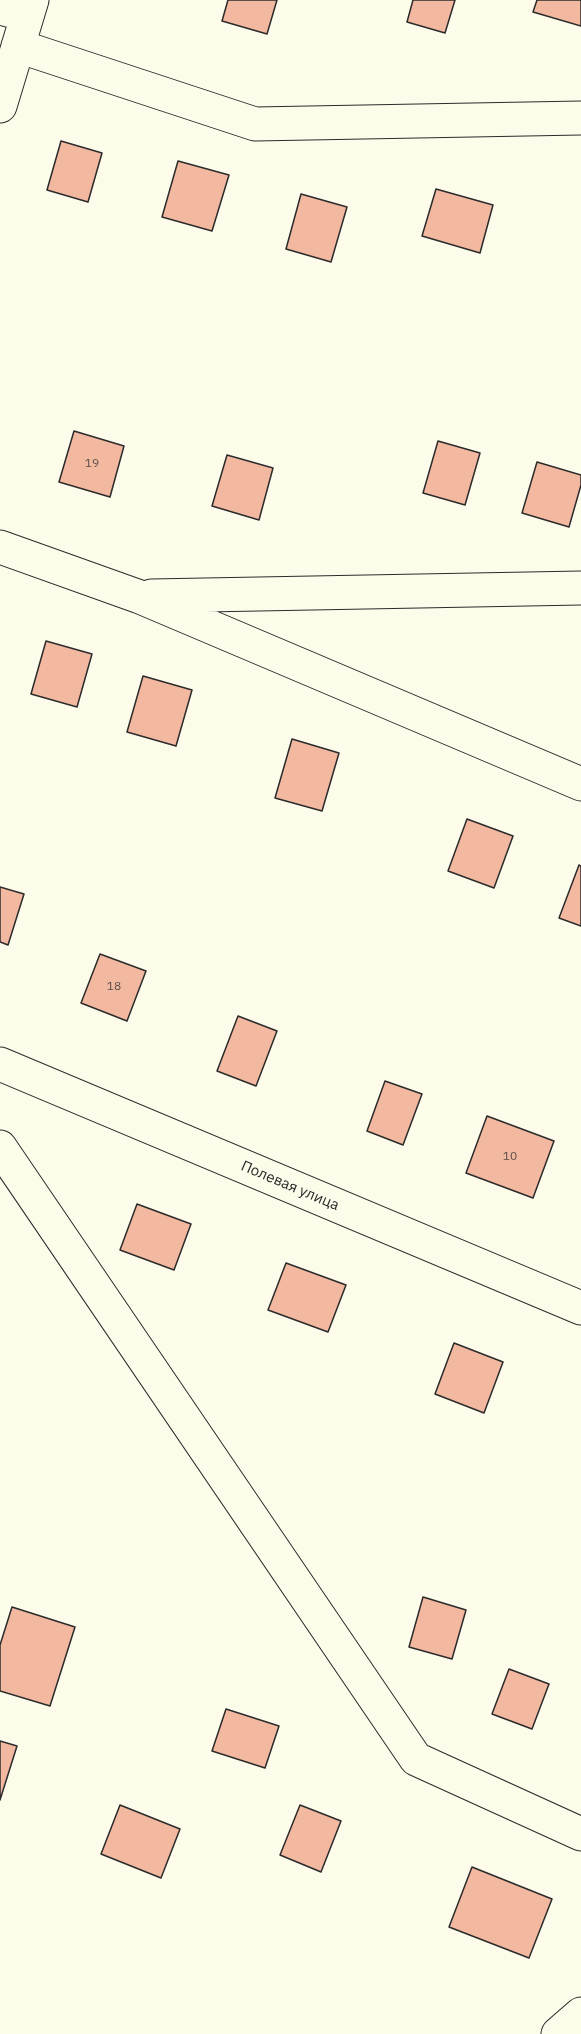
<!DOCTYPE html>
<html>
<head>
<meta charset="utf-8">
<style>
  body { margin:0 }
  canvas { display:block; background:#fdfbea }
</style>
</head>
<body>
<canvas width="581" height="2034"></canvas>
<script>
const g = document.querySelector('canvas').getContext('2d');
g.lineJoin = 'round';
function fillPath(path, color) {
  g.fillStyle = color;
  g.fill(path, 'evenodd');
}
function strokePath(path, color, width, dash) {
  g.strokeStyle = color;
  g.lineWidth = width;
  g.lineCap = dash ? 'butt' : 'round';
  g.setLineDash(dash || []);
  g.stroke(path);
}
function label(font, color, halo, rows, align = 'center') {
  g.font = font + ' "IBM Plex Sans",sans-serif';
  g.lineWidth = 4.5;
  g.setLineDash([]);
  g.textBaseline = 'middle';
  g.strokeStyle = halo;
  g.fillStyle = color;
  for (const [text, x, y, turn = 0] of rows) {
    g.save();
    g.translate(x, y);
    g.rotate((+turn || 0) * Math.PI / 180);
    g.textAlign = isNaN(turn) ? turn : align;
    if (halo) g.strokeText(text, 0, 0);
    g.fillText(text, 0, 0);
    g.restore();
  }
}
const building = new Path2D(`
  M 228,0 L 277,0 L 267,34 L 222,21 Z
  M 413,0 L 455,0 L 445,33 L 407,22 Z
  M 537,0 L 581,0 L 581,26 L 533,12 Z
  M 61,141 L 102,153 L 88,202 L 47,190 Z
  M 178,161 L 229,175 L 212,231 L 162,217 Z
  M 436,189 L 493,205 L 480,253 L 422,236 Z
  M 301,194 L 347,207 L 331,262 L 286,249 Z
  M 74,431 L 124,446 L 110,497 L 59,482 Z
  M 438,441 L 480,453 L 465,505 L 423,493 Z
  M 227,455 L 273,468 L 259,520 L 212,506 Z
  M 537,462 L 581,475 L 581,485 L 569,527 L 522,513 Z
  M 46,641 L 92,654 L 77,707 L 31,694 Z
  M 143,676 L 192,690 L 176,746 L 127,732 Z
  M 292,739 L 339,753 L 322,811 L 275,798 Z
  M 467,819 L 513,836 L 494,888 L 448,871 Z
  M 579,865 L 581,866 L 581,926 L 559,918 Z
  M 0,887 L 24,894 L 8,945 L 0,942 Z
  M 100,954 L 146,971 L 127,1021 L 81,1003 Z
  M 238,1016 L 277,1031 L 256,1086 L 217,1071 Z
  M 385,1081 L 422,1094 L 403,1145 L 367,1131 Z
  M 487,1116 L 554,1141 L 533,1198 L 466,1173 Z
  M 137,1204 L 191,1224 L 174,1270 L 120,1250 Z
  M 286,1263 L 346,1285 L 328,1332 L 268,1310 Z
  M 454,1343 L 503,1362 L 484,1413 L 435,1394 Z
  M 423,1597 L 466,1610 L 452,1659 L 409,1647 Z
  M 12,1607 L 75,1627 L 50,1706 L 0,1691 L 0,1645 Z
  M 509,1669 L 549,1684 L 532,1729 L 492,1714 Z
  M 226,1709 L 279,1726 L 265,1768 L 212,1751 Z
  M 0,1741 L 17,1746 L 0,1800 Z
  M 120,1805 L 180,1829 L 161,1878 L 101,1854 Z
  M 300,1805 L 341,1821 L 321,1872 L 280,1855 Z
  M 472,1867 L 552,1899 L 529,1958 L 449,1927 Z`);
const minor = new Path2D(`
  M 0,8 L 27,15
  M 18,46 L 255,124 L 581,118
  M 0,106 L 32,0
  M 0,547 L 140,597 L 581,784
  M 151,596 L 581,588
  M 0,1064 L 581,1308
  M 0,1147 L 416,1759 L 581,1834
  M 558,2034 L 581,2014`);
const numberNames = [
  ["19",92,464],
  ["18",114,987],
  ["10",510,1157]
];
const streetNames = [
  ["Полевая улица",290,1186,23]
];
fillPath(building, '#f2b8a0');
strokePath(building, '#2b2b2b', 1.5);
strokePath(minor, '#2b2b2b', 35);
strokePath(minor, '#fdfbea', 33);
label('12px', '#5d4e48', null, numberNames);
label('15px', '#2b2b2b', '#fdfbea', streetNames);
</script>
</body>
</html>
